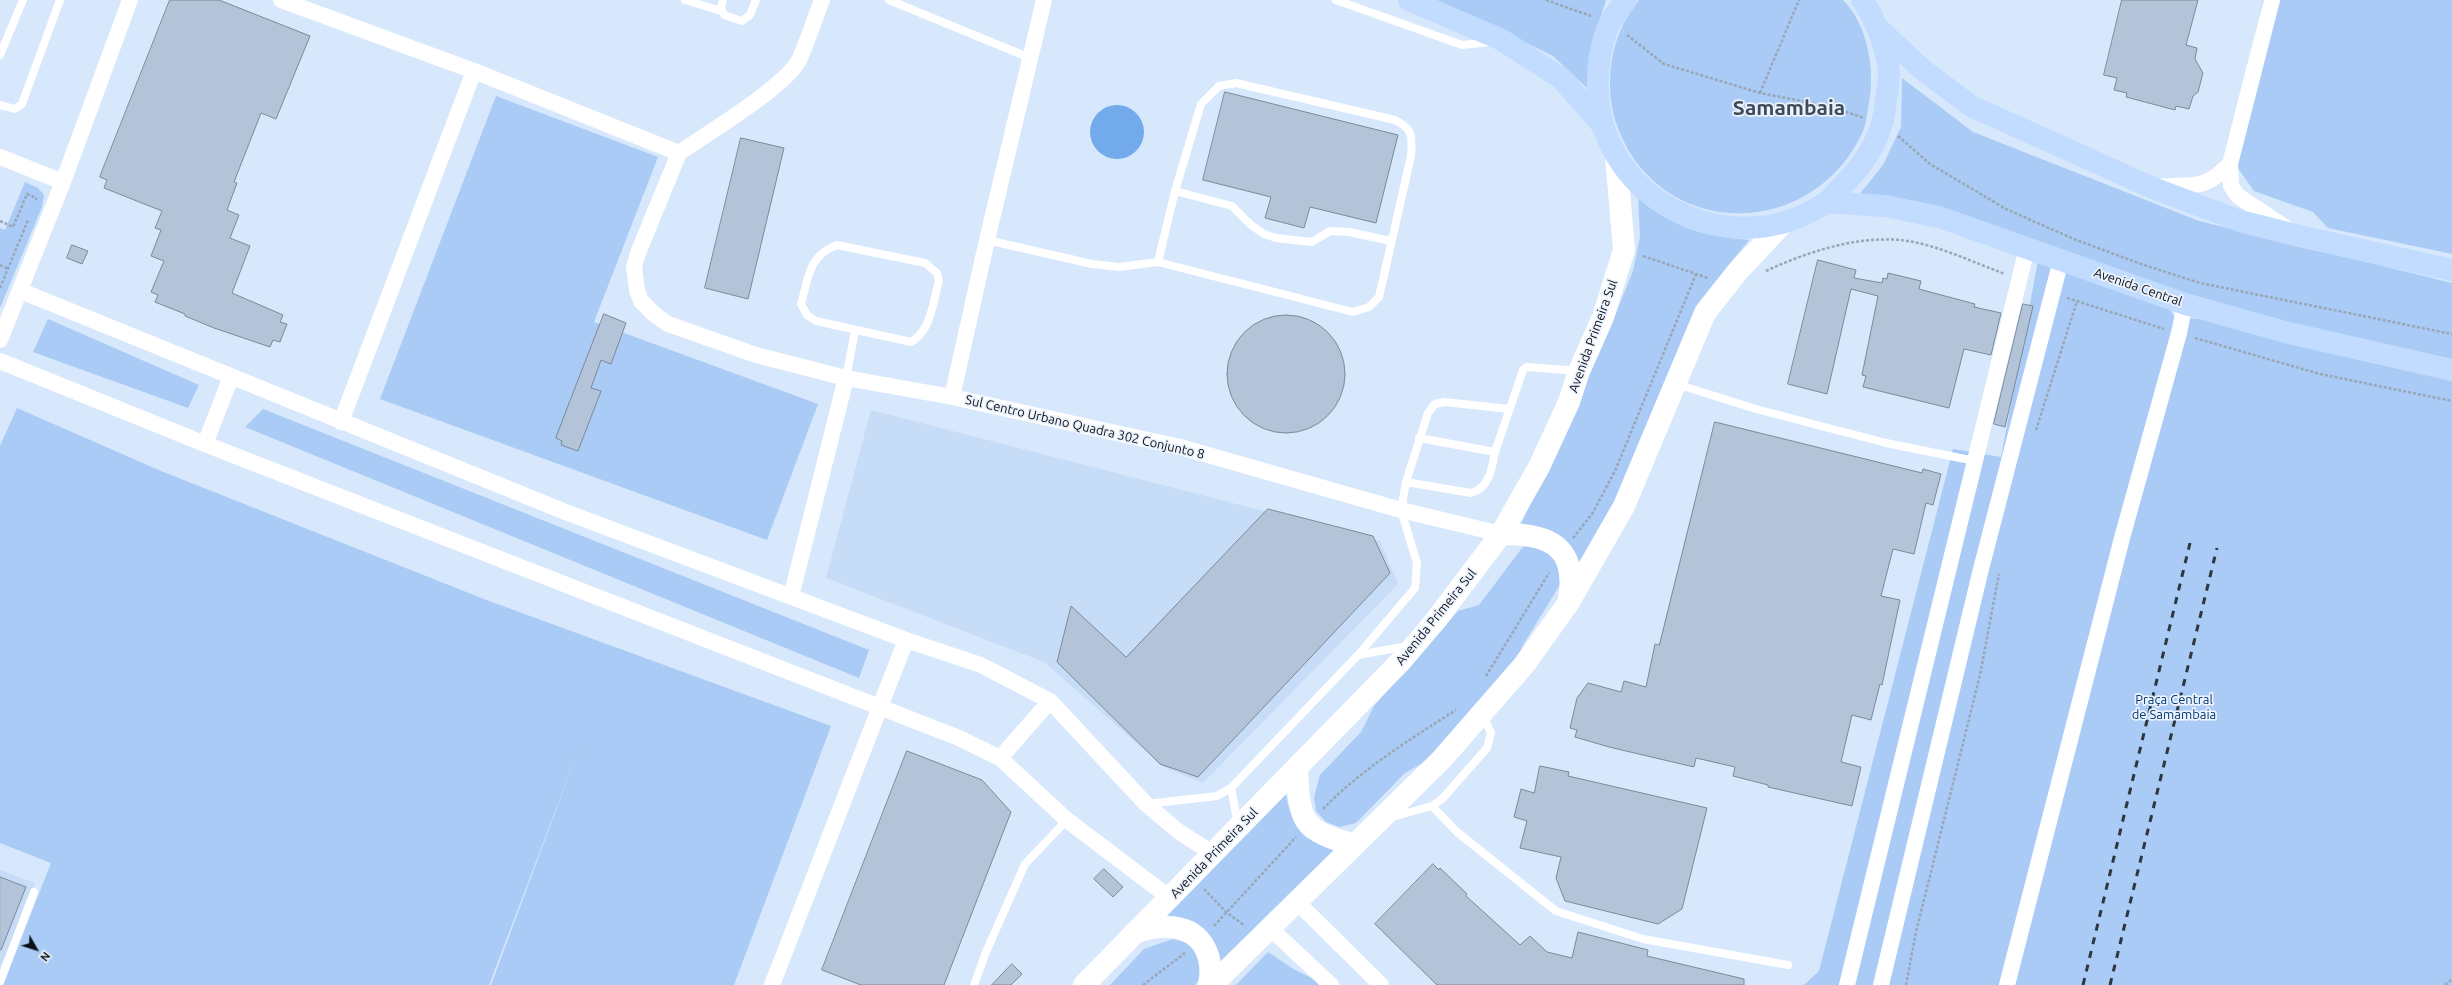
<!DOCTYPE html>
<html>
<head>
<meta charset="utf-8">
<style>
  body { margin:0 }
  #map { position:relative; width:2452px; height:985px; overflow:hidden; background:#d7e7fc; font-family:Ubuntu,sans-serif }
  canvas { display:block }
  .north { position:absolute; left:16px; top:929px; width:40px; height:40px; -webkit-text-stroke:3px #edf3fc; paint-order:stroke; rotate:129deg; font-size:11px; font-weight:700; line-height:16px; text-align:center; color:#0b1118 }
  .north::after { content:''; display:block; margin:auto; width:14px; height:18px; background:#0b1118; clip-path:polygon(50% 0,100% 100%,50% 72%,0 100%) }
</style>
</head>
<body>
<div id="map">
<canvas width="2452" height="985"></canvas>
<div class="north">N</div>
</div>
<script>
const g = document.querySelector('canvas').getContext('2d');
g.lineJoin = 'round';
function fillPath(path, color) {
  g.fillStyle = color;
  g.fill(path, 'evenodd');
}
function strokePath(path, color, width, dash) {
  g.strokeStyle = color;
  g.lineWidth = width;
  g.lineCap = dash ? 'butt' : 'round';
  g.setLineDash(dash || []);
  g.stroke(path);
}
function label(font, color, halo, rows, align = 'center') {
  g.font = font + ' Ubuntu,sans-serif';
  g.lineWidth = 3.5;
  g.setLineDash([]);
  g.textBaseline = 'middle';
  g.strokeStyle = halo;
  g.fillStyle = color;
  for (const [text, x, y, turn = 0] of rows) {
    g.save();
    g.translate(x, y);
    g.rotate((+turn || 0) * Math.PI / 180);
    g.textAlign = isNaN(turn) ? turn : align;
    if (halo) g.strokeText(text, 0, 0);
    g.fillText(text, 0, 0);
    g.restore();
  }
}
const built = new Path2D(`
  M 871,410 L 1380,541 L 1398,584 L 1203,783 L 1165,768 L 1044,662 L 826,578 Z
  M 0,870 L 35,883 L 0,967 Z`);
const green = new Path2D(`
  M 1425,0 L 1606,0 L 1589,55 L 1588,89 L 1553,56 L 1506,33 Z
  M 1639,0 L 1843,0 C 1869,26 1876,74 1868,108 C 1867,115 1866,124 1863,131 C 1822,225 1695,244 1634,159 C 1618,135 1609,109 1610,80 C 1611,50 1620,23 1639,0 Z
  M 2263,0 L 2452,0 L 2452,254 L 2328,228 L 2313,212 L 2254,191 L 2228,154 Z
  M 1902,78 L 1973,132 L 2199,221 L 2452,283 L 2452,364 L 2201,304 L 1859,195 L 1883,165 L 1901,127 Z
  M 496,96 L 658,157 L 594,322 L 818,404 L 767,540 L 380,399 Z
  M 25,182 L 38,188 L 44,195 L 42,207 L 0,308 L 0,228 L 5,230 Z
  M 1638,195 C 1678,226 1699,235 1749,240 L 1698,303 L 1619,503 L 1580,572 L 1521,524 L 1603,345 L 1633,271 L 1640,237 Z
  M 2038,261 L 2169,308 L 2174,316 L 2206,320 L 2452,374 L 2452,985 L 1804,985 L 1819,971 L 1953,449 L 2001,457 Z
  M 48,319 L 199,385 L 188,408 L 33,352 Z
  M 17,408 L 161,471 L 489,601 L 831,726 L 734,985 L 491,985 L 580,746 L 489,985 L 3,985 L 51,863 L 0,843 L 0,446 Z
  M 263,409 L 869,650 L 859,678 L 245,427 Z
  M 1536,541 L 1562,558 L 1561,583 L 1523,645 L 1517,662 L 1428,760 L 1405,773 L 1356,823 L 1340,827 L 1326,822 L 1316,811 L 1314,797 L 1320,775 L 1361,732 L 1374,706 L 1458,611 L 1479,605 L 1522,548 Z
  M 1285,793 C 1290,810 1294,834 1312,840 C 1321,844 1330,846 1339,849 L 1219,971 C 1213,930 1204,923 1165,915 Z
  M 1173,939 L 1199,947 L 1208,967 L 1195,985 L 1110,985 L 1144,949 Z
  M 1268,952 L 1295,970 L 1326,985 L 1236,985 Z`);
const water = new Path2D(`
  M1090 132a27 27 0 1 1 54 0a27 27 0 1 1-54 0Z`);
const building = new Path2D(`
  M 170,0 L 219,0 L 310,36 L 276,119 L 261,113 L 234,182 L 237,183 L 227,210 L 239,215 L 230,238 L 250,246 L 232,293 L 283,315 L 280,322 L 287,324 L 280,342 L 273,340 L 270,347 L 214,328 L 185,316 L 185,314 L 155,302 L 158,295 L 151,292 L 164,261 L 151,256 L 161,230 L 155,228 L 162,211 L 104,188 L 107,180 L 100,177 Z
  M 2122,0 L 2198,0 L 2186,45 L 2197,48 L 2195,59 L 2203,73 L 2198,92 L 2193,96 L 2189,109 L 2176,106 L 2175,110 L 2126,97 L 2127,93 L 2114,90 L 2117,78 L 2104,75 Z
  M 1225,92 L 1398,135 L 1376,223 L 1310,207 L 1304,228 L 1265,218 L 1271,197 L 1203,180 Z
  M 741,138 L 784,148 L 748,299 L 705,288 Z
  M 72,245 L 88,251 L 82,264 L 67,258 Z
  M 1818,260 L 1856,270 L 1854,278 L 1882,283 L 1883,278 L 1887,279 L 1888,273 L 1921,281 L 1919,289 L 1975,304 L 1974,307 L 2001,313 L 1991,355 L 1964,349 L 1949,408 L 1863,387 L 1866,376 L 1862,375 L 1878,296 L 1851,289 L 1827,394 L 1788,384 Z
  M 2023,304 L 2033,306 L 2005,427 L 1994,424 Z
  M 604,314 L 626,323 L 611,364 L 601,360 L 591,388 L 601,391 L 578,451 L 561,445 L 562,441 L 556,438 Z
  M1227 374a59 59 0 1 1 118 0a59 59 0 1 1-118 0Z
  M 1715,422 L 1922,473 L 1923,469 L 1941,474 L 1933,505 L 1926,503 L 1914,554 L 1893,549 L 1881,596 L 1900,600 L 1882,685 L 1880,684 L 1871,720 L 1852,715 L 1841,762 L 1861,767 L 1852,806 L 1768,787 L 1768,785 L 1733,776 L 1735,767 L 1696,758 L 1694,767 L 1609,747 L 1575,737 L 1577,730 L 1570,728 L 1577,698 L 1588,683 L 1621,692 L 1624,681 L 1646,687 L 1655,644 L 1659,645 Z
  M 1268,509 L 1373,536 L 1390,573 L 1198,777 L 1160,764 L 1057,662 L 1071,606 L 1126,657 Z
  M 907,751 L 982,780 L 1011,812 L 944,985 L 861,985 L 822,970 Z
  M 1540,766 L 1569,772 L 1568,776 L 1707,808 L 1682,909 L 1658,924 L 1565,901 L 1556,878 L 1561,857 L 1520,848 L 1527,821 L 1514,817 L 1521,789 L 1534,793 Z
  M 1433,864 L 1439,870 L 1440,868 L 1467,894 L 1466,896 L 1520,945 L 1530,936 L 1547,952 L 1572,958 L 1578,932 L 1648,950 L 1647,956 L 1744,979 L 1744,985 L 1437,985 L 1375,924 Z
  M 1104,869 L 1123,887 L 1113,897 L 1094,879 Z
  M 0,877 L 26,887 L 1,950 L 0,950 Z
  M 1012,964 L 1022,974 L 1011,985 L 992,985 Z`);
const path = new Path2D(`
  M 1546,0 L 1591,16
  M 1627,35 L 1664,64 L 1760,93 L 1828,106 L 1864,118
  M 1760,93 L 1799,0
  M 1898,136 L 1930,164 L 2006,209 L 2076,240 L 2144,265 L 2200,283 L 2452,334
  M 0,221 L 13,227 L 27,194 L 36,198 L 36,200
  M 1643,256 L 1708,278
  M 0,265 L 8,269
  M 1766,271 C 1807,252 1855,236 1901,240 C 1936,244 1972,262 2005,274
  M 0,288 L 28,220
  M 2067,298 L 2164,329
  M 2195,338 L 2320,374 L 2452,401
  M 2036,430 L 2077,301
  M 1573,538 L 1592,514 L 1615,471 L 1696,274
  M 1486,676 L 1549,573
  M 1323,809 C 1362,769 1409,740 1456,710
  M 1204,889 L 1226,912 L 1245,926
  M 1214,926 L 1296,837
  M 1143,985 L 1185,953
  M 1906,985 L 1916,932 L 1980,675 L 1999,574
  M 2445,985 L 2452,979`);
const service = new Path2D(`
  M 685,0 L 721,11
  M 723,0 L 721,8 L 724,15 L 742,21 L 750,15 L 756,0
  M 889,0 L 1030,58
  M 1336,0 L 1462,45 L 1490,42
  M 0,55 L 23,0
  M 1236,83 L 1395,120 C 1414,130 1412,136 1411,156 L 1379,297 L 1369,307 L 1353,312 L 1158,262 L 1175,191 L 1201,104 L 1219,86 Z
  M 0,105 L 15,109 L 22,104 L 60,0
  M 1175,191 L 1232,206 L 1251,225 L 1264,234 L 1276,238 L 1312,242 L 1330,231 L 1349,232 L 1391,241
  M 987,240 L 1092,264 L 1119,267 L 1158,262
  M 837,245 L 925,263 L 937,273 L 939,281 C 933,302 931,331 911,342 L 816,321 L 807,315 L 801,304 C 809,277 808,256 837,245 Z
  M 846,378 L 855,331
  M 1676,384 L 1756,409 L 1886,443 L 1975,461
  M 1419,438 L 1495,452 L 1523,370 L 1527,367 L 1579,371
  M 1406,482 L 1471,493 C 1489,488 1492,469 1495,452
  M 1358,655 L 1408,646
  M 1231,788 L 1238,824
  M 1147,804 L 1217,796 L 1231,788 L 1358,655 L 1415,588 L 1417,563 L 1401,510 L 1406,482 L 1428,413 L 1435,404 L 1444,402 L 1510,409
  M 1432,806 L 1457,832 L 1556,911 L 1643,939 L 1788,965
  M 1392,817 L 1432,806 L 1442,799 L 1487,748 L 1491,733 L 1483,716
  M 0,982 L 34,892
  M 974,985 L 986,952 L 1025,864 L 1067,820`);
const minor = new Path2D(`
  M 281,0 L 474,71 L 679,153 C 708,133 785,87 799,60 C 808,41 814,20 822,0
  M 2272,0 L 2230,164 L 2231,186 L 2238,196 L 2292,232
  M 679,153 L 638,253 L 634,267 L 637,290 L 641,301 L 654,314 L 668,324 L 756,355 L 846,378 L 952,397 L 1180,447 L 1401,510 L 1501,534
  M 0,157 L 63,182 L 130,0
  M 2157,187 C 2193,183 2201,193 2230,164
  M 21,291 L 563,511 L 906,640 L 981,665 L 1050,701 L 1146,804 L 1178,831 L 1212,853
  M 0,340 L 63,182
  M 0,361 L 205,444 L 959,738 L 1000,758 L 1067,820 L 1170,898
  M 952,397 L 987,240 L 1044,0
  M 341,422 L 474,71
  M 205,444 L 231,377
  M 791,597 L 846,378
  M 1000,758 L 1050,701
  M 1297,902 L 1381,985
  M 1270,928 L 1331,985
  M 772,985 L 906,640
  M 1847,985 L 2027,248
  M 1881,985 L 1980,573 L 2061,260
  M 2007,985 L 2122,538 L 2179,333 L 2185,304`);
const secondary = new Path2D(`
  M 1501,534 C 1548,533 1578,546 1569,599
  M 1297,768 C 1299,822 1302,830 1354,845
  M 1134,933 C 1144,930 1156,926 1167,927 C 1201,927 1215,955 1209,985
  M 1084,985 L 1402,660 L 1436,620 L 1501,534 L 1539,467 L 1569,402 L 1579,371 L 1603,317 L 1624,250 L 1616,156
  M 1212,985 L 1442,759 L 1524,665 L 1569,602 L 1624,506 L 1705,313 L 1738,271 L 1783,223`);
const primary = new Path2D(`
  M 1409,0 L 1502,40 L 1562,79 L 1603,126
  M 1626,0 C 1621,7 1615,14 1611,21 C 1602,37 1599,58 1598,77 C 1590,195 1728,269 1825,203 C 1832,198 1837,191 1843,185 C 1864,165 1881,138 1885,109 C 1886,98 1888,88 1889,77 C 1889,53 1876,19 1862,0
  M 1879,29 L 1923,70 L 1971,106 L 2153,188 L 2240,221 L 2299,236 L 2452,270
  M 1826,202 L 1885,206 L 1939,217 L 2185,304 L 2289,333 L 2452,370`);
const rail = new Path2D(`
  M 2083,985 L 2190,543
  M 2110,985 L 2217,548`);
const streetNames = [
  ["Avenida Central",2138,287,19],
  ["Avenida Primeira Sul",1593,336,-70],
  ["Sul Centro Urbano Quadra 302 Conjunto 8",1085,427,13],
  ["Avenida Primeira Sul",1436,617,-51],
  ["Avenida Primeira Sul",1214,853,-46]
];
const parkNames = [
  ["Praça Central",2174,700],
  ["de Samambaia",2174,715]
];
const townNames = [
  ["Samambaia",1789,108]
];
fillPath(built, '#c7dcf6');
fillPath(green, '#a9cbf5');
fillPath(water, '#73aaec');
fillPath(building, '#b4c4d8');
strokePath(building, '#7a899c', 1);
strokePath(path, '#99a6b6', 2.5, [3, 2]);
strokePath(service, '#fff', 8);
strokePath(minor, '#fff', 16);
strokePath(secondary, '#fff', 22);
strokePath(primary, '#c1dcfe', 22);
strokePath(rail, '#2e363f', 3, [7, 7]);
label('13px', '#0b1118', '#edf3fc', streetNames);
label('13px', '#003a75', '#edf3fc', parkNames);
label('bold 21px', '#3d4b5c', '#edf3fc', townNames);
</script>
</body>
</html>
